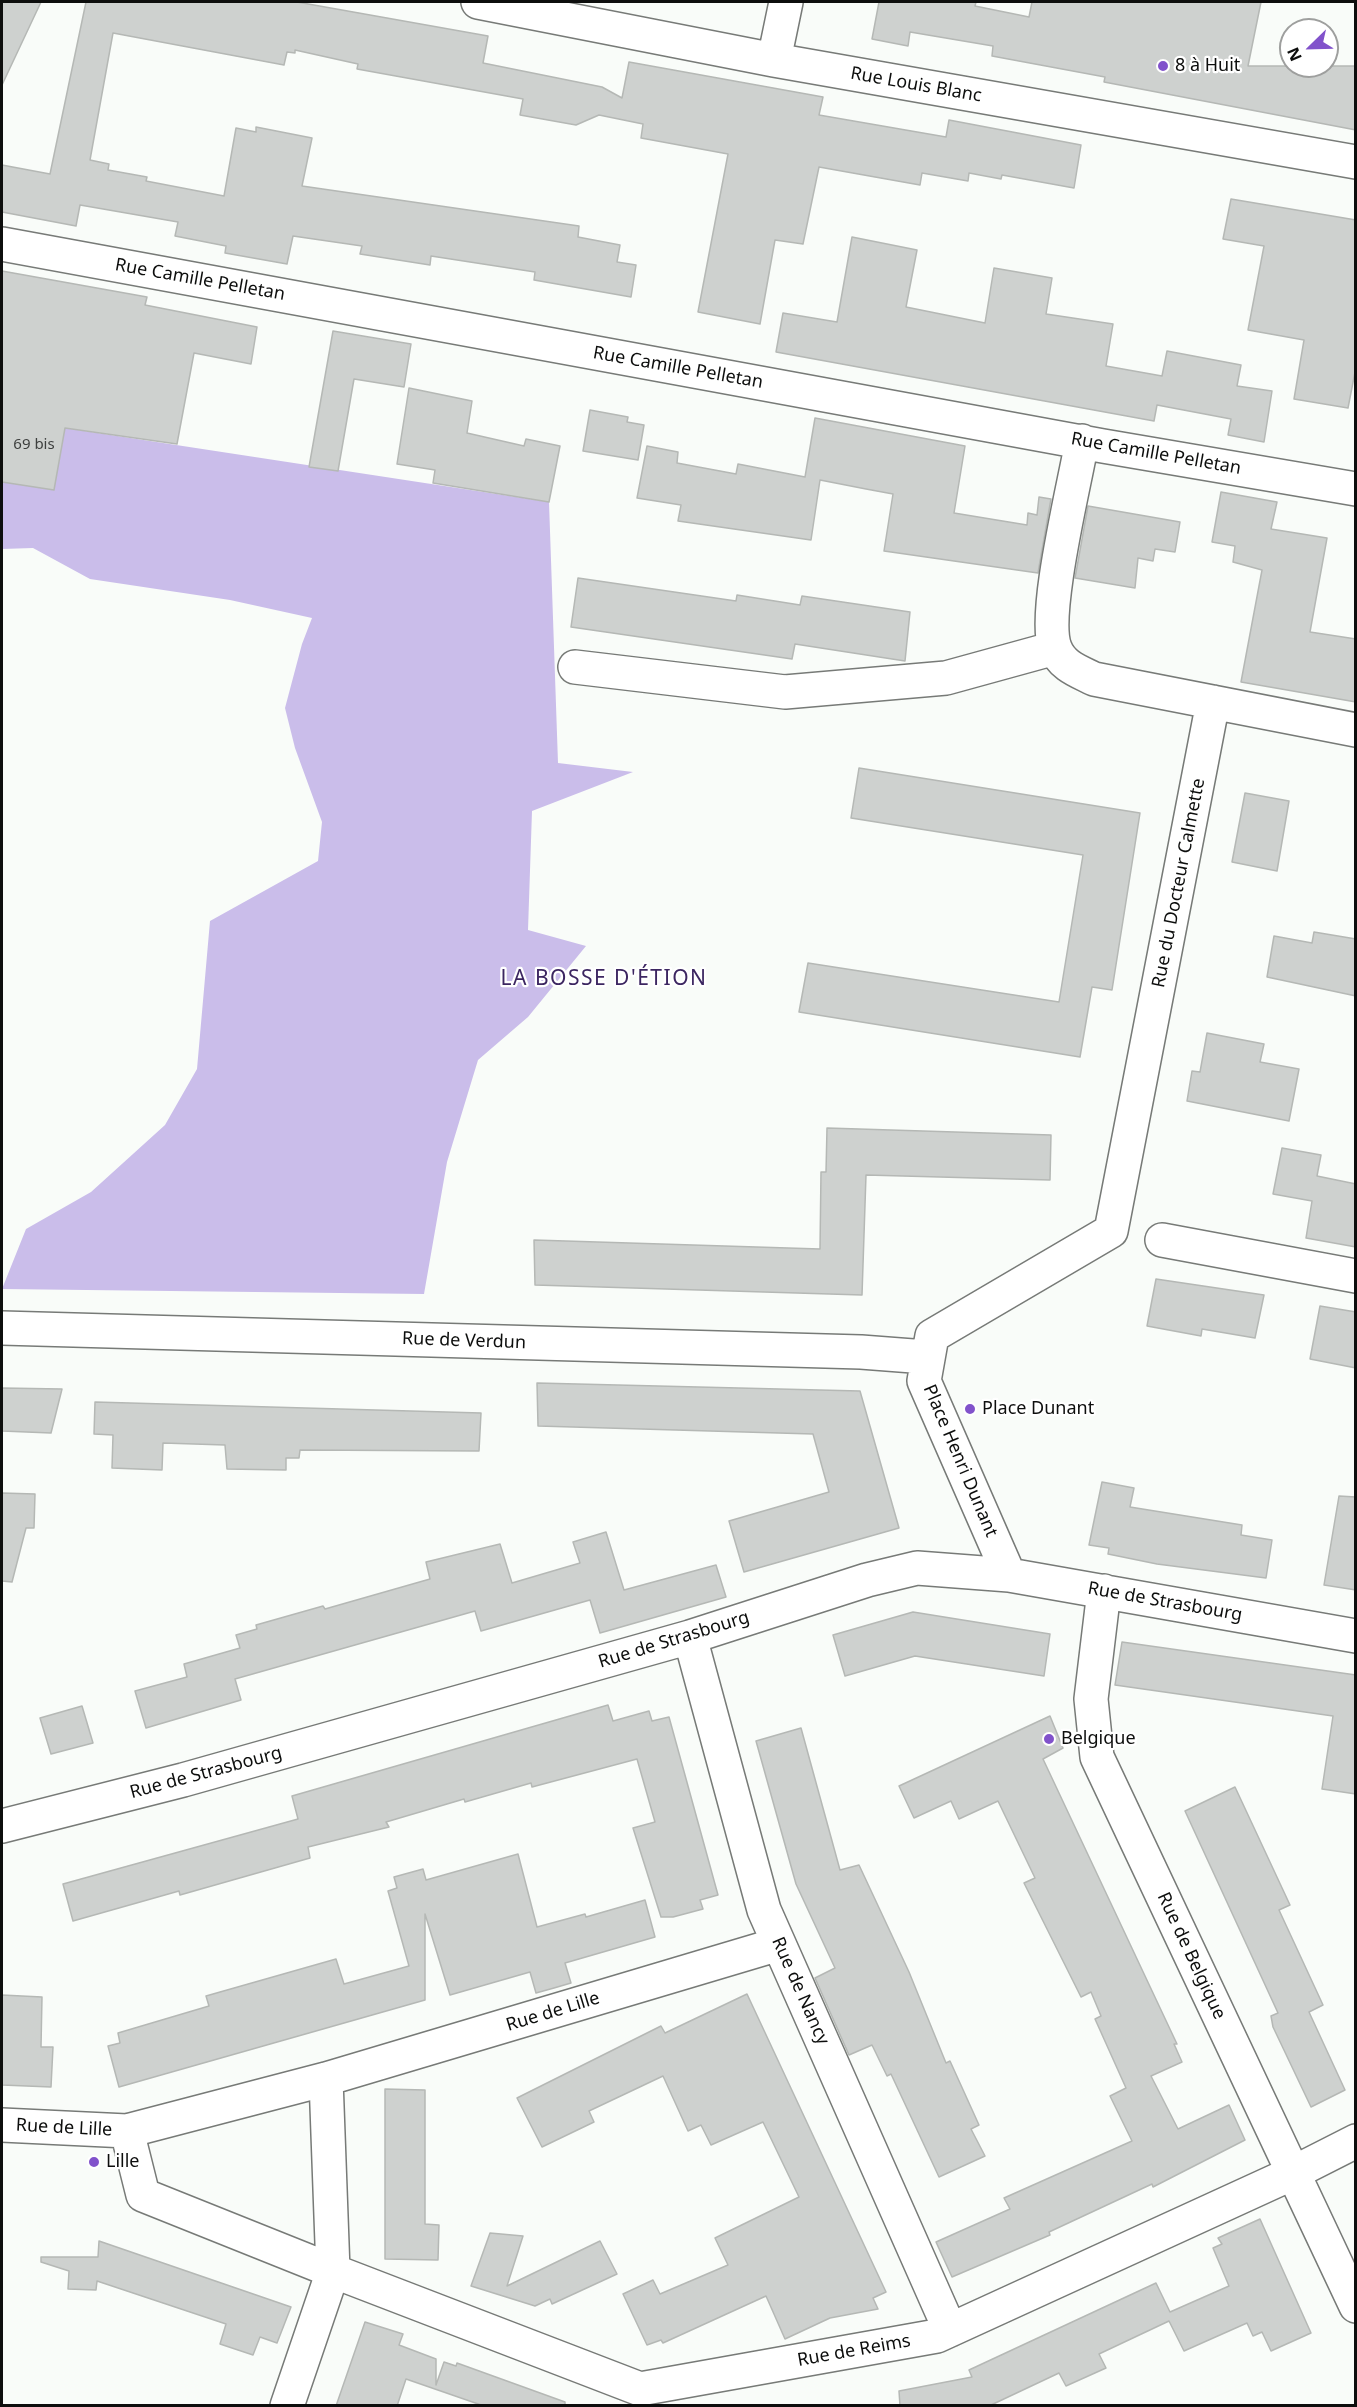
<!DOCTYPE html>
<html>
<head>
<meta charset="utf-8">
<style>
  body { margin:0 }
  #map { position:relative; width:1357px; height:2407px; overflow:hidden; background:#f9fcf9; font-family:"Noto Sans",sans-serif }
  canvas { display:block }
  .frame { position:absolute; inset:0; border:3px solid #0d0e0d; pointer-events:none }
  .north { position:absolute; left:1279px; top:18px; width:60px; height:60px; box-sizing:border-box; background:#fff; border:2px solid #9e9f9e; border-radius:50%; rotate:247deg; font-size:16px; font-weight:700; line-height:24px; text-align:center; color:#0d0e0d }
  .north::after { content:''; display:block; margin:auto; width:21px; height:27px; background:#8152cb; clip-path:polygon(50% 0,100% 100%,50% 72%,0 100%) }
</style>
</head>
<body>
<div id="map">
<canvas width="1357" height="2407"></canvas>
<div class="frame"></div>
<div class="north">N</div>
</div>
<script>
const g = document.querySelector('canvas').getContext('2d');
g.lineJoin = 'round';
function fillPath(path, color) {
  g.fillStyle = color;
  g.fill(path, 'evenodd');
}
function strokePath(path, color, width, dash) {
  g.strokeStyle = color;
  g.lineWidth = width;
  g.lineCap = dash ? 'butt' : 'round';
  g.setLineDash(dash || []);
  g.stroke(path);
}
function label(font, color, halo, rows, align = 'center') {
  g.font = font + ' "Noto Sans",sans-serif';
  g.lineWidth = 4.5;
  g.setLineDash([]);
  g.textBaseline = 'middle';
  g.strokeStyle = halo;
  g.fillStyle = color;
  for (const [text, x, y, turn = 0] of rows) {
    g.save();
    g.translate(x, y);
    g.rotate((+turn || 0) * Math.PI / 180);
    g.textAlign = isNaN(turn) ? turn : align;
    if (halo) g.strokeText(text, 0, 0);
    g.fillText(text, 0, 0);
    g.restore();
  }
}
const forest = new Path2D(`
  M 65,428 L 549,502 L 558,763 L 633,772 L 532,811 L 528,930 L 586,946 L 528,1017 L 478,1060 L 447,1162 L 424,1294 L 2,1289 L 26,1229 L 91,1192 L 165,1125 L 197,1069 L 210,921 L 318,861 L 322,822 L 295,748 L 285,708 L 302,644 L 312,618 L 230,600 L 90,579 L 33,548 L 2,549 L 2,482 L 54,489 Z`);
const building = new Path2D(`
  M 2,2 L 41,2 L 2,85 Z
  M 86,2 L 297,2 L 488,36 L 483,63 L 602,87 L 622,98 L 629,62 L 823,97 L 819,115 L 946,137 L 949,120 L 1081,145 L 1074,188 L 1002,175 L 1001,179 L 969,173 L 968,181 L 922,173 L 920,185 L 819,167 L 803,244 L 775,240 L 760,324 L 698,312 L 728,154 L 641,138 L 643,124 L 599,115 L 576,125 L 520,115 L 523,99 L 357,69 L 358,64 L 295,50 L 295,53 L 287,52 L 284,65 L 113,33 L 90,160 L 109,164 L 108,170 L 147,177 L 146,181 L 224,196 L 236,128 L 256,132 L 256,127 L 312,138 L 302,186 L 579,226 L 578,237 L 620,245 L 617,262 L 636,265 L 631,297 L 534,280 L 535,272 L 431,256 L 430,265 L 360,254 L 362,246 L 293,236 L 287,264 L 225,253 L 226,246 L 175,236 L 178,222 L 80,205 L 76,226 L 2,212 L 2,165 L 50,174 Z
  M 879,2 L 976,2 L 975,6 L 1029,17 L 1032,2 L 1261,2 L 1248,66 L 1356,66 L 1356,130 L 1104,82 L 1105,77 L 992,56 L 993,46 L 910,32 L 908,46 L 872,39 Z
  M 1231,199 L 1356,220 L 1356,367 L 1348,408 L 1294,399 L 1304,340 L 1248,330 L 1264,246 L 1223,239 Z
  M 852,237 L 917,250 L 906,307 L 985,323 L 994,268 L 1052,278 L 1046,314 L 1113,324 L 1106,366 L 1162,376 L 1167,351 L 1241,365 L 1237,386 L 1272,391 L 1264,442 L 1228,435 L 1231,419 L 1157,405 L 1154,421 L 776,352 L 783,313 L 837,322 Z
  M 2,271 L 147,297 L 145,305 L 257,327 L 251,364 L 194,353 L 177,444 L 65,428 L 54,490 L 2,482 Z
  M 333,331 L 411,344 L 404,387 L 354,379 L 338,471 L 309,467 Z
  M 409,388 L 472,401 L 467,433 L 524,446 L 526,439 L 560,446 L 549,502 L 433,483 L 435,470 L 397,464 Z
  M 590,410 L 628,417 L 627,422 L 644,425 L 638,460 L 583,451 Z
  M 815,418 L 965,446 L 954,513 L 1027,525 L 1028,513 L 1037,515 L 1039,497 L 1051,499 L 1038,573 L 884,551 L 893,494 L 866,489 L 820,480 L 811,540 L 678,521 L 681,505 L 637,498 L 647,446 L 678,452 L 677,463 L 736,474 L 738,464 L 805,477 Z
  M 1221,492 L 1277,502 L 1271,529 L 1327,538 L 1310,632 L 1356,639 L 1356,702 L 1241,682 L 1262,570 L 1233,562 L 1235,546 L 1212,542 Z
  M 1088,506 L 1180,522 L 1175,552 L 1155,549 L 1153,561 L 1138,558 L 1135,588 L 1075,578 Z
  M 578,578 L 736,601 L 737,595 L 800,605 L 802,596 L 910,612 L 905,661 L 795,644 L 792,659 L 571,627 Z
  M 859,768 L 1140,813 L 1112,990 L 1092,987 L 1080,1057 L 799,1012 L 808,963 L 1059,1002 L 1083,855 L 851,818 Z
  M 1245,793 L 1289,801 L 1277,871 L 1232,862 Z
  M 1314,932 L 1356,939 L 1356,996 L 1267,977 L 1274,936 L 1312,943 Z
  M 1207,1033 L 1264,1044 L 1260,1062 L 1299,1069 L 1289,1121 L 1187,1101 L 1192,1071 L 1200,1072 Z
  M 827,1128 L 1051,1135 L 1050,1180 L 866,1175 L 862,1295 L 535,1285 L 534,1240 L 820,1249 L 821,1172 L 826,1172 Z
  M 1282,1148 L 1321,1155 L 1317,1176 L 1356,1184 L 1356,1247 L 1306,1238 L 1312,1201 L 1273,1194 Z
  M 1156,1279 L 1264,1295 L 1255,1338 L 1202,1329 L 1201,1336 L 1147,1326 Z
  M 1320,1306 L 1356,1312 L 1356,1368 L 1310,1359 Z
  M 537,1383 L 860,1391 L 899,1528 L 744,1572 L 729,1521 L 829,1492 L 813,1434 L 538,1426 Z
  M 2,1388 L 62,1389 L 51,1433 L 2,1431 Z
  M 95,1402 L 481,1413 L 479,1451 L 300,1450 L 299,1458 L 286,1458 L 286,1470 L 227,1469 L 225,1445 L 163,1443 L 162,1470 L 112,1468 L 113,1435 L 94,1434 Z
  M 1102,1482 L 1134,1488 L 1130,1507 L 1242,1525 L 1241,1535 L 1272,1540 L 1266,1578 L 1157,1564 L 1108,1554 L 1109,1548 L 1089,1545 Z
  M 2,1493 L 35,1494 L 34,1528 L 26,1528 L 12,1582 L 2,1581 Z
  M 1339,1496 L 1356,1497 L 1356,1590 L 1324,1585 Z
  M 606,1532 L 624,1590 L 716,1565 L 726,1597 L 600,1633 L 590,1600 L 481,1631 L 475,1611 L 235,1679 L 241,1700 L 146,1728 L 135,1691 L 187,1677 L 184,1664 L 240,1648 L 236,1635 L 257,1629 L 256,1625 L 323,1606 L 325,1609 L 430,1579 L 426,1562 L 500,1544 L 512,1583 L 580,1563 L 573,1542 Z
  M 913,1612 L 1050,1634 L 1044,1676 L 915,1656 L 845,1676 L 833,1635 Z
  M 1122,1642 L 1356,1675 L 1356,1794 L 1322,1789 L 1333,1716 L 1115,1685 Z
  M 608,1705 L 613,1721 L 649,1711 L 652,1721 L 669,1717 L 718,1895 L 700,1900 L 703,1909 L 673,1917 L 661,1917 L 633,1828 L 655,1822 L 637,1759 L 532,1787 L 531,1783 L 465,1802 L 464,1799 L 386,1822 L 389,1827 L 308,1847 L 310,1858 L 180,1895 L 179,1891 L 73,1921 L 63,1884 L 298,1819 L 292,1796 Z
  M 82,1706 L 93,1743 L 51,1754 L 40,1718 Z
  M 1050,1716 L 1063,1748 L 1043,1759 L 1177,2044 L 1174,2044 L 1182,2062 L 1151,2076 L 1178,2129 L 1229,2105 L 1245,2140 L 1153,2187 L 1152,2184 L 1049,2232 L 1050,2235 L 952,2277 L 936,2242 L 1010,2209 L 1004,2198 L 1132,2141 L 1110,2096 L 1126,2088 L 1095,2019 L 1101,2016 L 1091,1992 L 1081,1997 L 1024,1883 L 1035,1878 L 998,1801 L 959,1819 L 951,1801 L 914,1818 L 899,1786 Z
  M 801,1728 L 840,1870 L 859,1865 L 909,1972 L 946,2063 L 950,2061 L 979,2125 L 971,2129 L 985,2156 L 939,2177 L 891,2074 L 887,2076 L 872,2045 L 849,2055 L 815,1978 L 835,1968 L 796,1884 L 756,1741 Z
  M 1235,1787 L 1290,1905 L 1279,1910 L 1323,2005 L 1309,2012 L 1345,2090 L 1311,2107 L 1273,2027 L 1271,2016 L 1278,2013 L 1185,1811 Z
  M 518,1854 L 537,1927 L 585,1914 L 586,1917 L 645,1900 L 655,1937 L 565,1963 L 571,1983 L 554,1988 L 536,1993 L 530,1972 L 450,1995 L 425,1914 L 425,2000 L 119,2087 L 108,2046 L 120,2043 L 118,2033 L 209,2006 L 206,1996 L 336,1959 L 344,1984 L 409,1966 L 388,1891 L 397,1888 L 394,1877 L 423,1869 L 426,1880 Z
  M 747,1994 L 886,2292 L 873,2298 L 878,2309 L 830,2318 L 785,2339 L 766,2296 L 663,2343 L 661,2340 L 647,2345 L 623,2294 L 653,2280 L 660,2294 L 728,2265 L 715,2238 L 799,2197 L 763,2122 L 711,2145 L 701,2125 L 688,2131 L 663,2076 L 589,2111 L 594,2122 L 542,2147 L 517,2098 L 661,2026 L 665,2033 Z
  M 2,1995 L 42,1997 L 41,2047 L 53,2047 L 51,2087 L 2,2085 Z
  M 385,2089 L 425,2090 L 425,2224 L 439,2225 L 438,2260 L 385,2259 Z
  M 1260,2219 L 1311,2333 L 1271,2351 L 1262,2332 L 1253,2336 L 1247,2323 L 1184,2351 L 1169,2321 L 1099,2354 L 1106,2368 L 1066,2386 L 1059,2373 L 989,2406 L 900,2406 L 899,2391 L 972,2377 L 969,2370 L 1156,2283 L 1170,2312 L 1229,2286 L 1213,2248 L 1222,2244 L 1218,2238 Z
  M 490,2233 L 523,2236 L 507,2286 L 600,2241 L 617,2274 L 552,2304 L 550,2299 L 535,2306 L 471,2286 Z
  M 99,2241 L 291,2307 L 277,2343 L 260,2337 L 253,2355 L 220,2344 L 226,2324 L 97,2281 L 96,2290 L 68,2289 L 69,2271 L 41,2262 L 41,2257 L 98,2257 Z
  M 365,2322 L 403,2334 L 399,2345 L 436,2359 L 436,2385 L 444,2362 L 456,2366 L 457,2363 L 565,2402 L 565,2406 L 484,2406 L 406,2379 L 397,2406 L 336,2406 Z`);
const minor = new Path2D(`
  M 478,2 L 774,60 L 1356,162
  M 774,60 L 786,2
  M 2,244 L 1103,446 L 1356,489
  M 1082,441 C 1075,483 1042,614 1055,648 C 1062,666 1078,671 1094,679 L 1356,730
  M 575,667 L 785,692 L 946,678 L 1055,648
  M 1162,1240 L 1356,1276
  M 2,1328 L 861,1352 L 926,1357
  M 1009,1575 L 924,1381 L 932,1336 L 1111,1231 L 1213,702
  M 1104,1591 L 1091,1699 L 1097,1757 L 1356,2306
  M 690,1637 L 764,1910 L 950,2330
  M 2,1826 L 183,1780 L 690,1637 L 867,1580 L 917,1568 L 1009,1575 L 1356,1636
  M 2,2125 L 127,2131 L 326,2079 L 779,1944
  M 127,2131 L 143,2195 L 333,2271 L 326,2079
  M 287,2406 L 333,2271 L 640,2389 L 937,2336 L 1293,2173 L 1356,2141`);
const markers = [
  [1163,66,6,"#8152cb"],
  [970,1409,6,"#8152cb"],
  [1049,1739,6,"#8152cb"],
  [94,2162,6,"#8152cb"]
];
const numberNames = [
  ["69 bis",34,445]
];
const poiNames = [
  ["8 à Huit",1175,66],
  ["Place Dunant",982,1409],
  ["Belgique",1061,1739],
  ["Lille",106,2162]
];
const streetNames = [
  ["Rue Louis Blanc",916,85,10],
  ["Rue Camille Pelletan",200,280,10],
  ["Rue Camille Pelletan",678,368,10],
  ["Rue Camille Pelletan",1156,454,10],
  ["Rue du Docteur Calmette",1179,883,-79],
  ["Rue de Verdun",464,1341,2],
  ["Place Henri Dunant",960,1461,67],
  ["Rue de Strasbourg",1165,1602,10],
  ["Rue de Strasbourg",674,1640,-17],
  ["Rue de Strasbourg",206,1773,-15],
  ["Rue de Belgique",1191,1956,65],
  ["Rue de Nancy",800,1991,66],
  ["Rue de Lille",553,2012,-17],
  ["Rue de Lille",64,2128,3],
  ["Rue de Reims",854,2351,-10]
];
const quarterNames = [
  ["LA BOSSE D'ÉTION",604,979]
];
fillPath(forest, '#cabdea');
fillPath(building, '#ced1cf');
strokePath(building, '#b5b8b5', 1.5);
strokePath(minor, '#777a77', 36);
strokePath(minor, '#fff', 33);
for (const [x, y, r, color] of markers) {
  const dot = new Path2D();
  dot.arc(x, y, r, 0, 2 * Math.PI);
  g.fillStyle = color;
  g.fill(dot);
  strokePath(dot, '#fff', 2);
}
label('15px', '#3d3f3e', null, numberNames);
label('18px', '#0d0e0d', '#fff', poiNames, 'left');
label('18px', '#0d0e0d', '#fff', streetNames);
g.letterSpacing = '1.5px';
label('21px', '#3c2661', '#fff', quarterNames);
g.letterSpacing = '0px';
</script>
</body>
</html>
